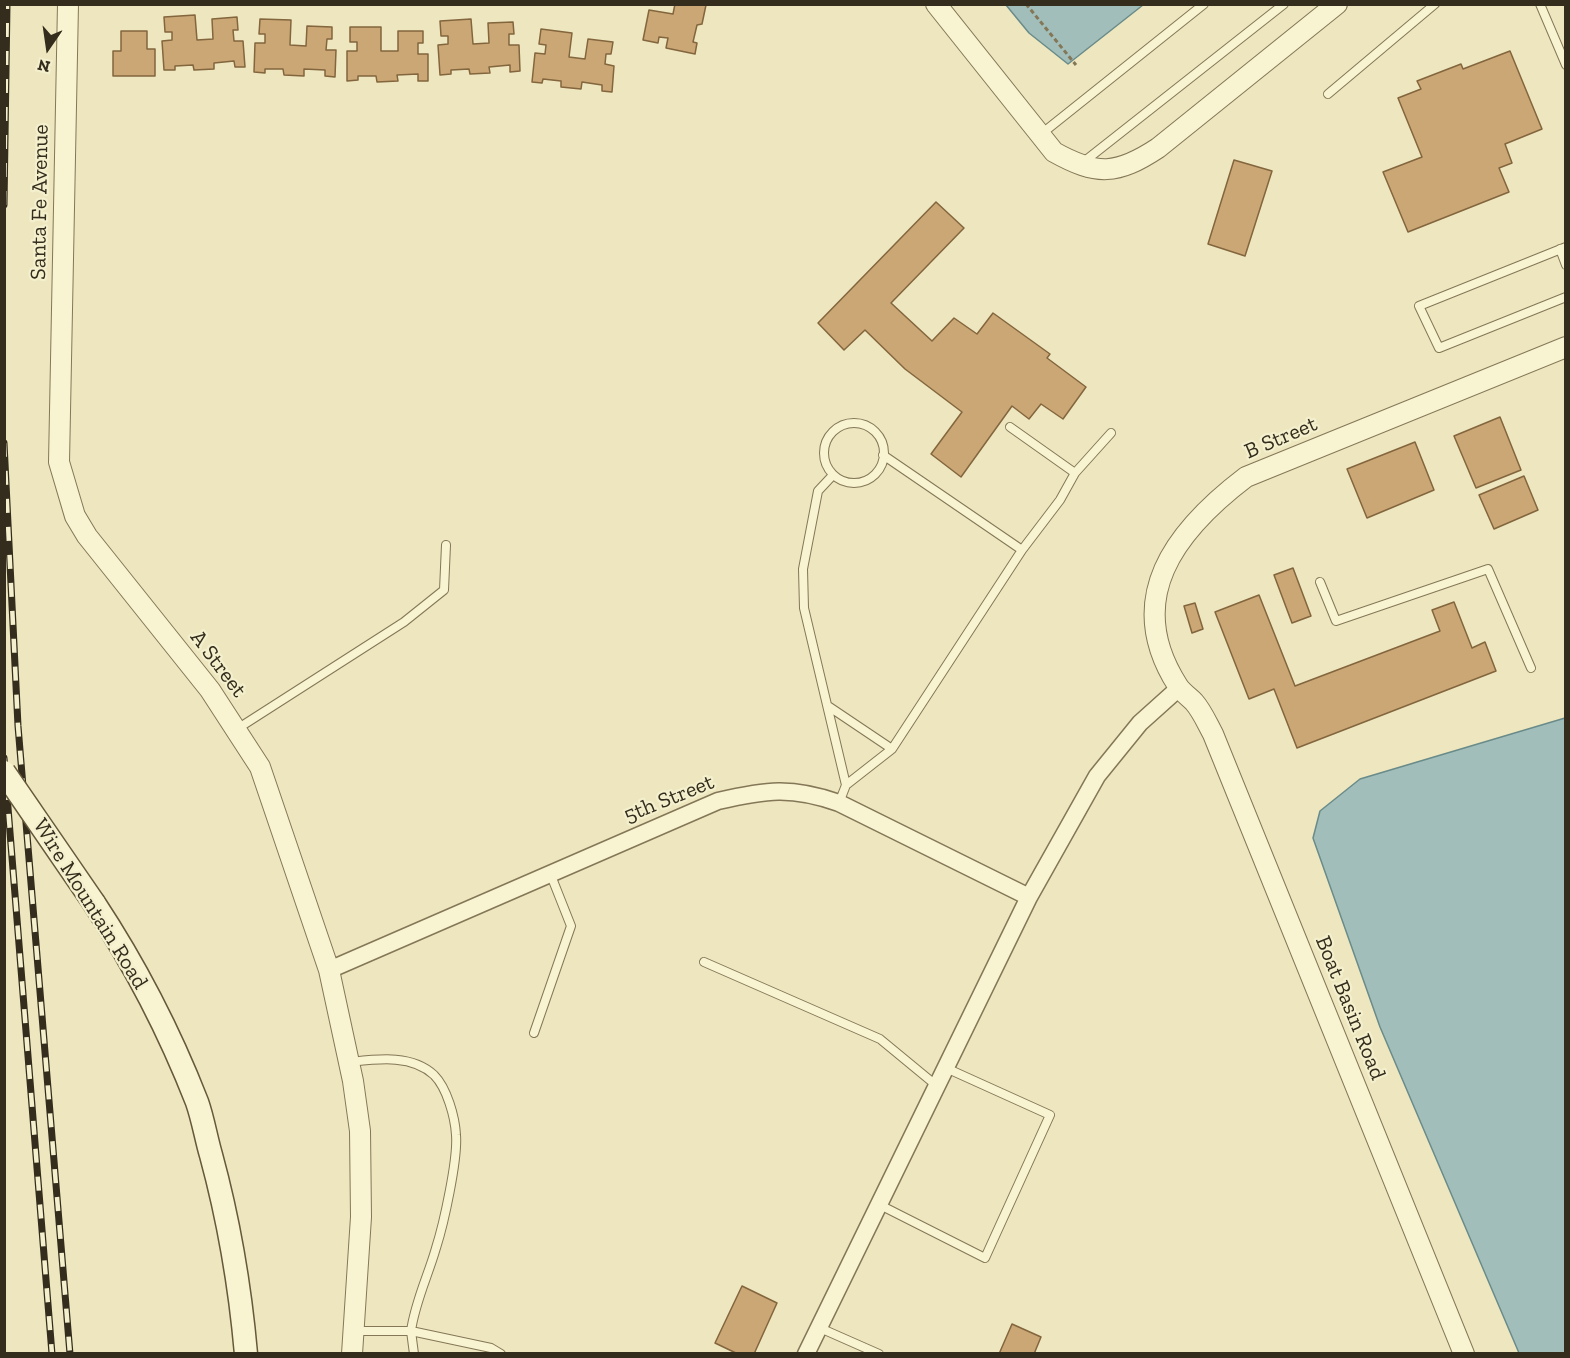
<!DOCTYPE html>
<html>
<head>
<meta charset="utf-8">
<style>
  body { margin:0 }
  #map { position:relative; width:1570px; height:1358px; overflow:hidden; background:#ede6be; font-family:"Zilla Slab",serif }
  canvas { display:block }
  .frame { position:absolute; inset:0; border:6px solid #342c1c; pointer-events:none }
  .north { position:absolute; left:18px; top:18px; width:60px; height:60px; -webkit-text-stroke:4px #f4f0cd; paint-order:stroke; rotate:193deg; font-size:16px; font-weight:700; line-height:24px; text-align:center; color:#342c1c }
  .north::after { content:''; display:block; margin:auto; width:21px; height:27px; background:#342c1c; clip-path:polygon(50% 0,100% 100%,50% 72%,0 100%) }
</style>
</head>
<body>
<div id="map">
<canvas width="1570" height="1358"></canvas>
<div class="frame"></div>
<div class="north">N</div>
</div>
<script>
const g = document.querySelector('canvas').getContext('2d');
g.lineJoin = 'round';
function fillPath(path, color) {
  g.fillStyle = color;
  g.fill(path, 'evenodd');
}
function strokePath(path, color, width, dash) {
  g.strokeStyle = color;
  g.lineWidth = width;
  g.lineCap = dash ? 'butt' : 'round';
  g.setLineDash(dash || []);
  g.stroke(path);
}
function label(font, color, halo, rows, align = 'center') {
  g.font = font + ' "Zilla Slab",serif';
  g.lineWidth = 4.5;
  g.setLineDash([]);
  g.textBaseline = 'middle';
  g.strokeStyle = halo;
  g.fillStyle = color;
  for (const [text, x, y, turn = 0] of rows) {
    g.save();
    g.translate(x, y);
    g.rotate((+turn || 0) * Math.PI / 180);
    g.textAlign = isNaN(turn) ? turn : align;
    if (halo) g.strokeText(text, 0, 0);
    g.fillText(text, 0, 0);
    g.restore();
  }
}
const water = new Path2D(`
  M 1006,5 L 1143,5 L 1068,64 L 1029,33 Z
  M 1565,718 L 1565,1353 L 1519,1353 L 1380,1027 L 1313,838 L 1320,811 L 1360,779 Z`);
const building = new Path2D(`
  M 675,4 L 706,5 L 702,24 L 697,25 L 693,42 L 697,43 L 695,54 L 666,48 L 668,38 L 659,37 L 658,43 L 643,40 L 649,10 L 673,14 Z
  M 195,15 L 197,40 L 213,39 L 212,19 L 237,17 L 238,30 L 233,30 L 234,41 L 243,41 L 245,67 L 235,67 L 234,61 L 214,63 L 214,69 L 194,70 L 193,65 L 175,66 L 175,70 L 164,70 L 162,41 L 172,40 L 172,32 L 165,32 L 164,17 Z
  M 260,19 L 291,20 L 290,45 L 306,46 L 307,26 L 332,27 L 332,39 L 327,39 L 326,50 L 336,50 L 335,77 L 325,76 L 325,70 L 304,69 L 304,76 L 284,75 L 283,69 L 265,69 L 265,73 L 254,72 L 255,43 L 265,43 L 265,34 L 259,34 Z
  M 471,19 L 473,44 L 489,43 L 488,23 L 513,22 L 514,34 L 509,34 L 509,45 L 519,45 L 520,71 L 510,72 L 510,65 L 489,67 L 490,73 L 470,74 L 469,69 L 451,70 L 451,74 L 440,75 L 438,45 L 448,44 L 448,36 L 441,36 L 440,21 Z
  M 350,27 L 381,27 L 381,51 L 398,51 L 398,31 L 423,31 L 423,43 L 418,43 L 418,54 L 428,54 L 428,81 L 418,81 L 418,74 L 397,75 L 398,81 L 377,82 L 376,76 L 358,76 L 358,80 L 347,81 L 347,51 L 357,51 L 357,42 L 350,42 Z
  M 541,29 L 572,33 L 569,57 L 585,59 L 588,39 L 613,42 L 611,54 L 606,54 L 605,64 L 614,66 L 612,92 L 602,91 L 602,85 L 582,82 L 581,89 L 561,87 L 561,81 L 543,79 L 542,83 L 532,82 L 535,53 L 545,54 L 546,45 L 539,44 Z
  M 121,31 L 147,31 L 147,49 L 155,49 L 155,76 L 113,76 L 113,51 L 121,51 Z
  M 1510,51 L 1542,129 L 1505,144 L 1512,163 L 1499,168 L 1509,192 L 1408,232 L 1383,172 L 1422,157 L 1398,98 L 1421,89 L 1417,81 L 1461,64 L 1463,69 Z
  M 1234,160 L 1272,171 L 1245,256 L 1208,244 Z
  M 936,202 L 964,228 L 891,303 L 932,341 L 954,318 L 977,334 L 993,313 L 1050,354 L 1047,358 L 1086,387 L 1063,419 L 1041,404 L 1029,419 L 1012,406 L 961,477 L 931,454 L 962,412 L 905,369 L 865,330 L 844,350 L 818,323 Z
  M 1500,417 L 1521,470 L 1476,488 L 1454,436 Z
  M 1415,442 L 1434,490 L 1367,518 L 1347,469 Z
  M 1524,476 L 1538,510 L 1494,529 L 1479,495 Z
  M 1293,568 L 1311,616 L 1292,623 L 1274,575 Z
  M 1259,595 L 1295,686 L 1440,631 L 1432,610 L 1454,602 L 1472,648 L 1485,642 L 1496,671 L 1297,748 L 1274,689 L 1249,699 L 1215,612 Z
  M 1195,603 L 1203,629 L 1192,633 L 1184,606 Z
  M 742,1286 L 777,1303 L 754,1354 L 738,1354 L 715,1343 Z
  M 1012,1324 L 1041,1337 L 1034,1354 L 999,1354 Z`);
const path = new Path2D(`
  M 1026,4 L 1076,65`);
const service = new Path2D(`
  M 1540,4 L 1566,65
  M 1328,94 L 1435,4
  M 1040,135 L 1204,4
  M 1081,164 L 1284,4
  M 1566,247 L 1419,306 L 1439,348 L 1566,297
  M 1560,249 L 1566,265
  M824 453a30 30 0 1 1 60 0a30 30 0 1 1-60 0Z
  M 1010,427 L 1075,473
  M 883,455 L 1022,550
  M 833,475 L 818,491 L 803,569 L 804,608 L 846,785
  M 1320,582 L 1336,621 L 1488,569 L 1531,668
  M 828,706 L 892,749
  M 237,729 L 404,622 L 444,590 L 446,545
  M 839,803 L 846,785 L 892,749 L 1022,550 L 1060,500 L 1075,473 L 1111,433
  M 704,962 L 880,1039 L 937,1086
  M 534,1033 L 571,926 L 550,873
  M 350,1062 C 377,1059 412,1054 434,1075 C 447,1088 455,1117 456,1135 C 458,1159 444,1223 436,1248 C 428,1276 415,1302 411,1331 L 354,1331
  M 880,1205 L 985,1258 L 1050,1115 L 946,1068
  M 820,1328 L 879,1354
  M 414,1354 L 411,1331 L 491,1348 L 501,1354`);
const minor = new Path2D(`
  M 329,970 L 718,801 C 766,790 791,786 839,803 L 1029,897
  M 806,1354 L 1029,897 L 1097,776 L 1140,723 L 1179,688`);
const tertiary = new Path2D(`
  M 68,4 L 59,462 L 75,516 L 87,536 L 210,690 L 260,767 L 329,970 L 353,1081 L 360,1131 L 361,1217 L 352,1354
  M 936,4 L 1054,152 C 1097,176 1117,175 1158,148 L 1337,4
  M 1464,1354 L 1213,734 C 1207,723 1202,711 1194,702 C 1189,697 1182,692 1178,686 C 1122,599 1175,531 1246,477 L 1566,347`);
const secondary = new Path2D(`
  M 94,903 C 135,965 170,1033 197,1102 C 203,1119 206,1138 211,1155 C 229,1221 240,1286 246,1354`);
const rail = new Path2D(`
  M 4,205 L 7,4
  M 4,443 L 18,726 L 70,1354
  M 4,758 L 52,1354`);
const secondaryBridge = new Path2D(`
  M 4,772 L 94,903`);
const streetNames = [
  ["Santa Fe Avenue",40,202,-89],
  ["B Street",1281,438,-23],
  ["A Street",218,664,53],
  ["5th Street",669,799,-22],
  ["Wire Mountain Road",90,904,58],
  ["Boat Basin Road",1350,1008,68]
];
fillPath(water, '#a1bebb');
strokePath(water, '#698b89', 1.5);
fillPath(building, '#caa774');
strokePath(building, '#83653e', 1.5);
strokePath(service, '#847757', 10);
strokePath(minor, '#847757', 19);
strokePath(tertiary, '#847757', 22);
strokePath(secondary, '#66583b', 25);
strokePath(path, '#847757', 3, [4.5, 3]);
strokePath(service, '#f8f3d1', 8);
strokePath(minor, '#f8f3d1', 16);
strokePath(tertiary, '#f8f3d1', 20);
strokePath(secondary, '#f8f3d1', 22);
strokePath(rail, '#342c1c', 7);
strokePath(rail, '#f4f0cd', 4.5, [14]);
strokePath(secondaryBridge, '#66583b', 25, []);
strokePath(secondaryBridge, '#f8f3d1', 22);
label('22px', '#342c1c', '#f4f0cd', streetNames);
</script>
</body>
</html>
